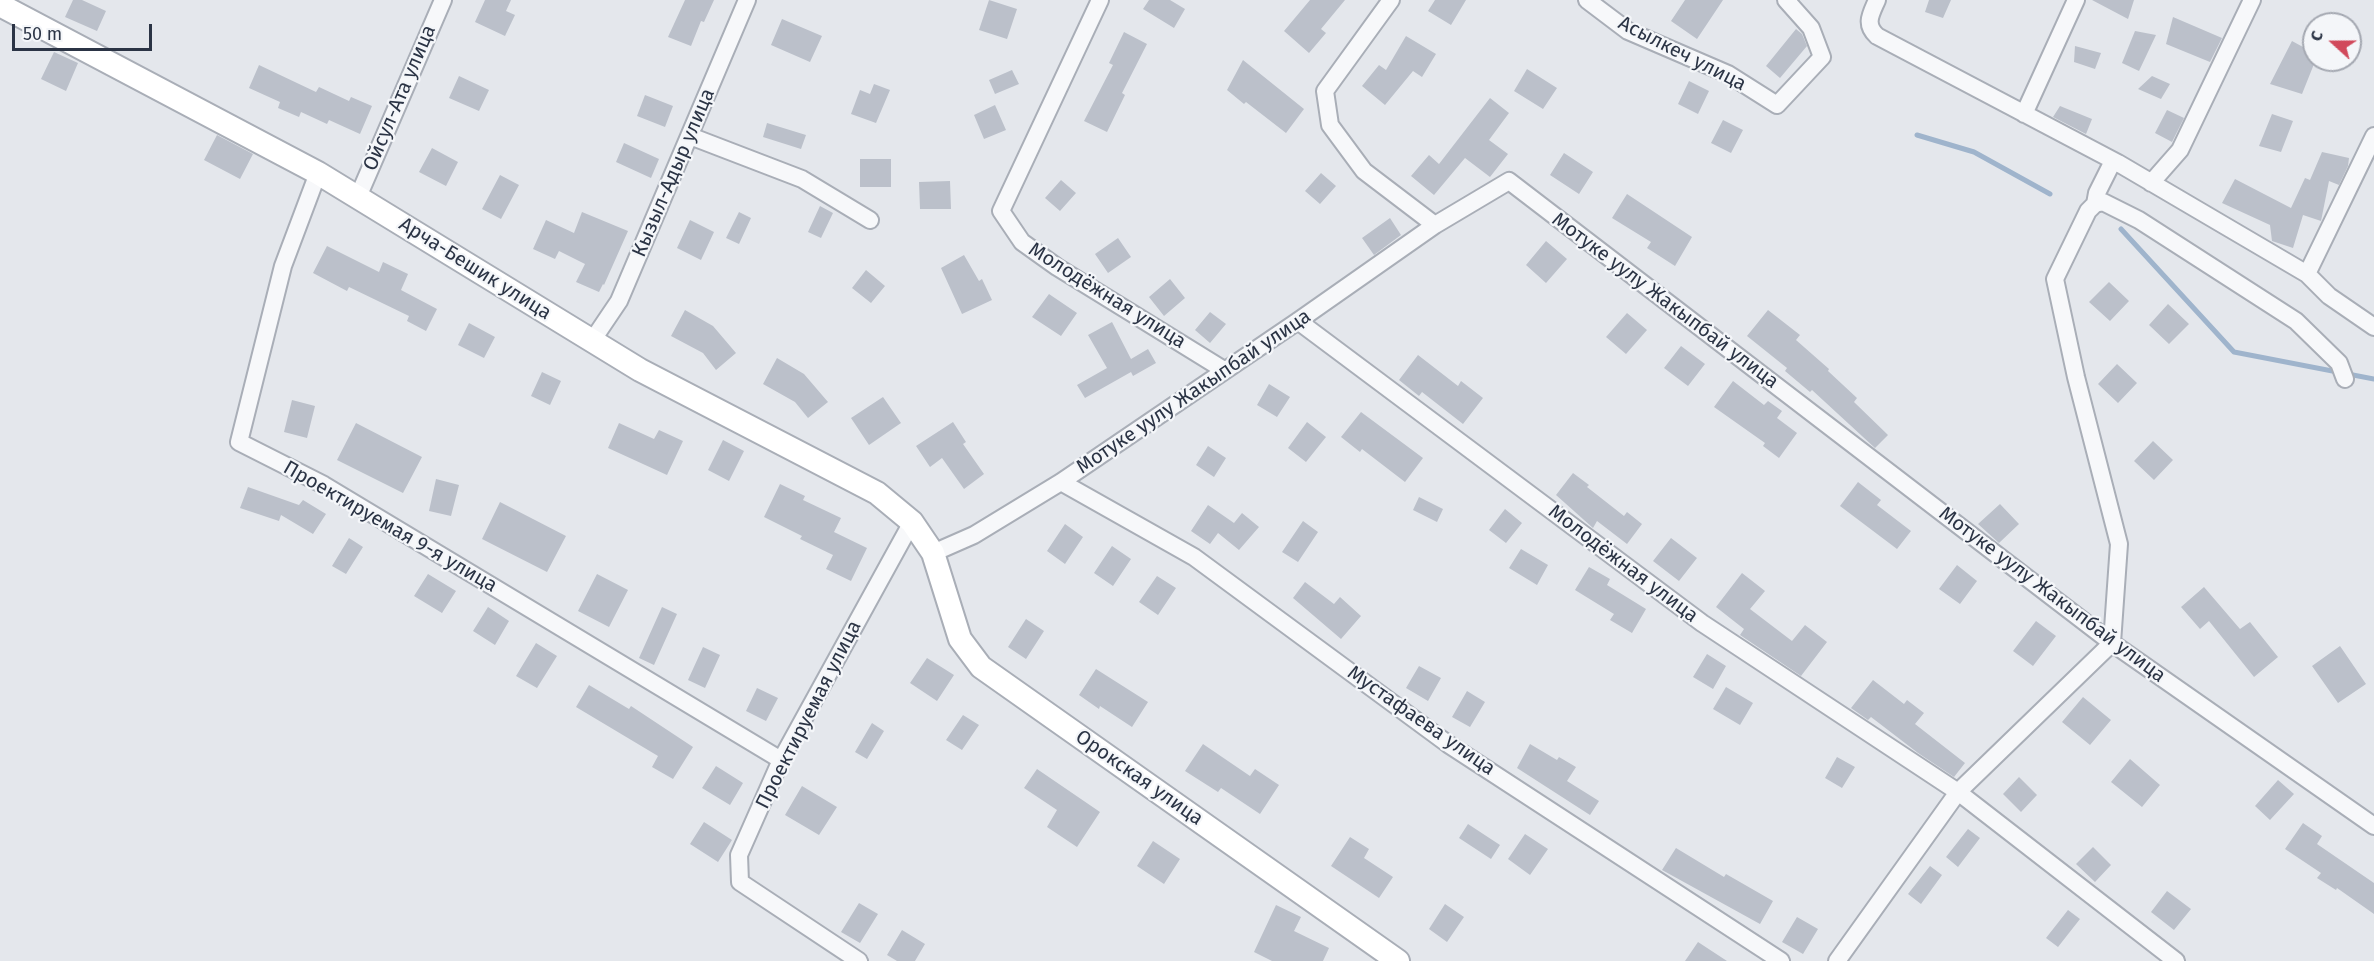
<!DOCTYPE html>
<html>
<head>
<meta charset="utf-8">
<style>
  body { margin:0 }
  #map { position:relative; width:2374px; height:961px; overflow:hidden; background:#e4e7ec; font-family:"Fira Sans",sans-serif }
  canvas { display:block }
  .north { position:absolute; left:2302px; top:12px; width:60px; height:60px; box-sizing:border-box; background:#f4f6f9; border:2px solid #a4a8b1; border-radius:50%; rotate:291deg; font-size:16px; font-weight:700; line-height:24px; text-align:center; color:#2b3445 }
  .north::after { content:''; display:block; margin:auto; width:21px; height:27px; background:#d1495b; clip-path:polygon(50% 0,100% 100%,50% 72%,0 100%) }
  .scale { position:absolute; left:12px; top:24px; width:140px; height:27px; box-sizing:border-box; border:3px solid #2b3445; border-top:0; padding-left:8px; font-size:18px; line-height:21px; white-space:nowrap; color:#2b3445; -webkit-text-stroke:4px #f4f6f9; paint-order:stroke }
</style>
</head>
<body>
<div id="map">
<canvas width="2374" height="961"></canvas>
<div class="north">С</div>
<div class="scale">50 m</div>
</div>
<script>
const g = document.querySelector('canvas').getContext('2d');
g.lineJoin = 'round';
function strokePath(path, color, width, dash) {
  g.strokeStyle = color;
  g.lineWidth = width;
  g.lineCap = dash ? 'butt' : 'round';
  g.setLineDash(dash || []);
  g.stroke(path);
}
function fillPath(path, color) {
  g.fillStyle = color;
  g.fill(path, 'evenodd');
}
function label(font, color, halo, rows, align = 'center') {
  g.font = font + ' "Fira Sans",sans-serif';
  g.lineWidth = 4.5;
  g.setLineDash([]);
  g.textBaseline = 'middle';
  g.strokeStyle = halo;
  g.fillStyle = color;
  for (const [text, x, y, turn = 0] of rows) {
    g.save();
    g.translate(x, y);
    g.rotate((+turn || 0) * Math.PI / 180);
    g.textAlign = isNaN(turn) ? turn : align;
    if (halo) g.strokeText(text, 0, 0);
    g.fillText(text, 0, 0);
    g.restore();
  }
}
const stream = new Path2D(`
  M 1917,135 L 1974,152 L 2050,194
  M 2121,229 L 2234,352 L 2374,379`);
const building = new Path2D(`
  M 73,0 L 82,0 L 106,11 L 97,31 L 65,17 Z
  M 485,0 L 511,0 L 506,11 L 515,15 L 505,36 L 475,22 Z
  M 685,0 L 714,0 L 704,22 L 701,21 L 691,46 L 668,37 Z
  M 989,0 L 1017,9 L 1007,39 L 979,30 Z
  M 1149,0 L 1170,0 L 1185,9 L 1174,28 L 1143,9 Z
  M 1310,0 L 1345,0 L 1321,29 L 1326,33 L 1309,53 L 1284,31 Z
  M 1435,0 L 1466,0 L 1451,25 L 1428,11 Z
  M 1685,0 L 1723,0 L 1697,39 L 1671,21 Z
  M 1929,0 L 1951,0 L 1943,18 L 1925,12 Z
  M 2092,0 L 2134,0 L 2128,19 Z
  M 2173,17 L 2222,38 L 2210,62 L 2166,44 Z
  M 782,19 L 822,36 L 810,62 L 771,45 Z
  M 1796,29 L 1802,34 L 1807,46 L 1780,78 L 1766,66 Z
  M 2135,31 L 2156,35 L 2139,71 L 2122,63 Z
  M 1124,32 L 1147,44 L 1122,93 L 1125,95 L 1107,132 L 1084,121 L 1113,65 L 1109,63 Z
  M 1406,36 L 1436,54 L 1422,77 L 1413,71 L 1385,105 L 1362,86 L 1379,65 L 1386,70 Z
  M 2292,41 L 2314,53 L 2314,64 L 2302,94 L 2270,84 Z
  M 2075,46 L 2101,53 L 2095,69 L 2074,62 Z
  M 54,52 L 78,63 L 66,91 L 41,79 Z
  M 1243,60 L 1304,109 L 1286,133 L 1246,102 L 1244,104 L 1227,90 Z
  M 259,65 L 316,92 L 319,87 L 349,101 L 351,97 L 372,106 L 360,134 L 329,120 L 327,124 L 301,112 L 299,117 L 278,108 L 280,102 L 249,88 Z
  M 1527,69 L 1557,88 L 1543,109 L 1514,91 Z
  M 1012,70 L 1019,84 L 995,94 L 989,80 Z
  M 459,76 L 489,90 L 479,111 L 449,98 Z
  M 2152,76 L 2170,84 L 2161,99 L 2138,89 Z
  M 1689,81 L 1709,91 L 1698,114 L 1678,104 Z
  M 874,84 L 890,90 L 876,123 L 851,114 L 860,90 L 870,94 Z
  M 645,95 L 673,106 L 665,127 L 637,116 Z
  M 1490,98 L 1509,113 L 1489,140 L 1508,154 L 1490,177 L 1465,158 L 1434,195 L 1411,176 L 1429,155 L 1439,164 Z
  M 995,105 L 1006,130 L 984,139 L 974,115 Z
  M 2060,106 L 2092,119 L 2086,134 L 2053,117 Z
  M 2167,110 L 2184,118 L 2172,142 L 2155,133 Z
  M 2272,114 L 2293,121 L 2281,152 L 2259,146 Z
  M 1723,120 L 1743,130 L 1731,153 L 1711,143 Z
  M 767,123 L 806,135 L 801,149 L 763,137 Z
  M 217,135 L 253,154 L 240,179 L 204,160 Z
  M 624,143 L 659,159 L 651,178 L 616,162 Z
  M 432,148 L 458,162 L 446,186 L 419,172 Z
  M 2322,152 L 2349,158 L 2348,166 L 2339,185 L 2329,181 L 2321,221 L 2303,215 L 2293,248 L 2272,241 L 2270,225 L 2222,203 L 2235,179 L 2291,208 L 2305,178 L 2310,180 Z
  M 1564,153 L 1593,172 L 1579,194 L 1550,175 Z
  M 860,159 L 891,159 L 891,187 L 860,187 Z
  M 1321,173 L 1336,186 L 1320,204 L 1305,191 Z
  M 500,175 L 519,185 L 501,219 L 482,209 Z
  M 1061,180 L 1076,193 L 1060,211 L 1045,198 Z
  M 950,181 L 951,209 L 920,209 L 919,182 Z
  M 1627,194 L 1692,237 L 1675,266 L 1647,248 L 1651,242 L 1612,218 Z
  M 820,206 L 833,213 L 821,238 L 808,232 Z
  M 582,212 L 628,231 L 604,285 L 603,284 L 599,292 L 576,282 L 585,264 L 559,251 L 555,259 L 533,249 L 546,220 L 574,233 Z
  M 739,212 L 751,218 L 739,244 L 726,238 Z
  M 1390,218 L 1401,235 L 1374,255 L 1362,238 Z
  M 690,220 L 714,232 L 701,260 L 677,248 Z
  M 1118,238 L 1131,257 L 1108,273 L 1095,254 Z
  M 1546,241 L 1567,259 L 1546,283 L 1526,265 Z
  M 327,246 L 379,272 L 383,262 L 408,274 L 401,290 L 437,309 L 426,331 L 407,321 L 409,316 L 349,287 L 347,291 L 313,273 Z
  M 964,255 L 979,281 L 982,279 L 992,300 L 962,314 L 941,268 Z
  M 866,270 L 885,286 L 871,303 L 852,288 Z
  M 1170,279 L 1185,298 L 1164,316 L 1149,297 Z
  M 2109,282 L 2129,301 L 2110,321 L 2089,302 Z
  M 1049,294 L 1077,313 L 1061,336 L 1032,317 Z
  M 2168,304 L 2189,324 L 2169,344 L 2149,325 Z
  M 685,310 L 713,326 L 736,353 L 716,370 L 703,353 L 671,336 Z
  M 1768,310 L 1800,335 L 1796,340 L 1829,369 L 1828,371 L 1857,398 L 1854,402 L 1888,435 L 1875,448 L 1812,390 L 1810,392 L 1785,371 L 1787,368 L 1747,336 Z
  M 1210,312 L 1226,324 L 1210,343 L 1195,330 Z
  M 1627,313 L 1647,330 L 1626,354 L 1606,337 Z
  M 1112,322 L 1131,359 L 1148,349 L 1156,363 L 1133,376 L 1131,372 L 1085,398 L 1077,385 L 1107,368 L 1088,335 Z
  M 469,323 L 495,337 L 484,358 L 458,345 Z
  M 1681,346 L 1705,364 L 1688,386 L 1664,368 Z
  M 1418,355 L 1458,386 L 1461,381 L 1483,398 L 1463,424 L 1422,392 L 1419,396 L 1399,380 Z
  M 777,358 L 804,374 L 828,402 L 808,418 L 795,402 L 763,384 Z
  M 2117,364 L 2137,383 L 2118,403 L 2098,384 Z
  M 542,372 L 561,381 L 550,405 L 531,396 Z
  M 1733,381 L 1764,405 L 1768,401 L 1782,411 L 1777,418 L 1797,433 L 1779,458 L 1763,446 L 1765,443 L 1714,407 Z
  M 1269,384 L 1290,397 L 1277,417 L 1257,405 Z
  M 883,397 L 901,423 L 869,445 L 851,418 Z
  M 292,400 L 315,406 L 307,438 L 284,432 Z
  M 1361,412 L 1423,458 L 1405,482 L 1362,449 L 1360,452 L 1341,437 Z
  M 953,422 L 966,442 L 963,444 L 984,474 L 964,489 L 942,458 L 930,467 L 916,446 Z
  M 1307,422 L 1326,437 L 1306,462 L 1288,448 Z
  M 356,423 L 422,457 L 403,493 L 337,460 Z
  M 619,423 L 654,439 L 659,430 L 683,441 L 667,475 L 608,448 Z
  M 723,440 L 744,451 L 729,481 L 708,470 Z
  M 2153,441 L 2173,460 L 2154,480 L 2134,461 Z
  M 1208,446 L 1226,458 L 1214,477 L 1196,465 Z
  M 1573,473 L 1589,485 L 1587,487 L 1624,516 L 1627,512 L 1642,524 L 1627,544 L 1597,521 L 1593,528 L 1556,495 Z
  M 436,479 L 459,485 L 451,516 L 429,511 Z
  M 1858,482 L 1881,500 L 1877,505 L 1911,531 L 1897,549 L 1840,506 Z
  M 780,484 L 805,496 L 803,500 L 841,518 L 834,532 L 867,548 L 851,581 L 826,569 L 833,555 L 800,539 L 802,536 L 764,517 Z
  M 248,487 L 299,505 L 303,500 L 326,514 L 313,534 L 281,515 L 279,521 L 240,508 Z
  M 1419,497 L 1443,509 L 1437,522 L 1413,510 Z
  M 500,502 L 566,536 L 547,572 L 482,539 Z
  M 2000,504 L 2019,524 L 1999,543 L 1978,524 Z
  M 1208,505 L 1234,523 L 1242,513 L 1259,527 L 1239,550 L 1218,533 L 1210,544 L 1191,531 Z
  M 1505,509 L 1522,523 L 1506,543 L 1489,530 Z
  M 1303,521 L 1318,532 L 1298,562 L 1282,552 Z
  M 1065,524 L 1083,537 L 1065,564 L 1047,551 Z
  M 349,538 L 363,547 L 346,574 L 332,566 Z
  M 1671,538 L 1697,558 L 1679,581 L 1653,561 Z
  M 1112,546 L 1131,559 L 1113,586 L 1094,573 Z
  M 1521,549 L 1548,565 L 1537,585 L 1509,568 Z
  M 1957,565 L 1977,581 L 1960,604 L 1939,589 Z
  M 1589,567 L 1610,579 L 1607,585 L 1646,609 L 1632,633 L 1610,620 L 1614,614 L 1575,590 Z
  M 1742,573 L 1765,591 L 1750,609 L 1792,641 L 1805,625 L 1827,642 L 1801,676 L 1740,635 L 1744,629 L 1716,607 Z
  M 428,574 L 456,591 L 442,613 L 414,596 Z
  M 597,574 L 628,590 L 609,627 L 578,611 Z
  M 1157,576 L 1176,588 L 1158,615 L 1139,602 Z
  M 1305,582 L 1334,604 L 1340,597 L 1361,616 L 1341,639 L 1293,598 Z
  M 2204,587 L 2240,629 L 2250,622 L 2278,657 L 2254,677 L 2209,621 L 2200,629 L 2181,607 Z
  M 488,607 L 509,621 L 495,645 L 473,631 Z
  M 662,607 L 677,614 L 654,665 L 639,658 Z
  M 1026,619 L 1044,631 L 1026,659 L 1008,647 Z
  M 2036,621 L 2056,636 L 2033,666 L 2013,651 Z
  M 536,643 L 557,656 L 537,688 L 516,676 Z
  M 2340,646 L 2366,684 L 2338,703 L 2312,666 Z
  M 703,647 L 720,655 L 705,688 L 688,680 Z
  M 1707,654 L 1726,666 L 1713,689 L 1693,677 Z
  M 927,658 L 954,675 L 937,701 L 910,683 Z
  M 1419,666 L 1441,678 L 1428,701 L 1406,688 Z
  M 1096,669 L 1148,702 L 1132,727 L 1100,706 L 1099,709 L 1079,695 Z
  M 1873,680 L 1904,704 L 1907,700 L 1924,713 L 1915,724 L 1965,763 L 1954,777 L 1918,753 L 1871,717 L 1868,720 L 1851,708 Z
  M 589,685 L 629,709 L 631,706 L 693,747 L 673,779 L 652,767 L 658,756 L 576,707 Z
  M 1726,687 L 1753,703 L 1740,725 L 1713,709 Z
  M 757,688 L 778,698 L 766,721 L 746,711 Z
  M 1467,691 L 1485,702 L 1470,727 L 1452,717 Z
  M 2083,697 L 2111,720 L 2090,745 L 2062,722 Z
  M 963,715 L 979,725 L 962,750 L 946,740 Z
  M 872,723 L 884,731 L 867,759 L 855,752 Z
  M 1203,744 L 1250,776 L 1255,769 L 1279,785 L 1260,814 L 1221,788 L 1218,792 L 1185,771 Z
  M 1530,744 L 1557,760 L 1559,757 L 1576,767 L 1567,781 L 1599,801 L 1590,815 L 1517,768 Z
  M 1837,757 L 1855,767 L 1842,788 L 1825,778 Z
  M 2130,759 L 2160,785 L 2142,807 L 2111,782 Z
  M 716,766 L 743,783 L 730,805 L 702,788 Z
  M 1037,769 L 1100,812 L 1077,847 L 1047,827 L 1057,810 L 1024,788 Z
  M 2019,777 L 2037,795 L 2021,812 L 2003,794 Z
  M 2278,780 L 2294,794 L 2270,820 L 2255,806 Z
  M 802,786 L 837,807 L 819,835 L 785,815 Z
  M 704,822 L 732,840 L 718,862 L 690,844 Z
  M 2303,823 L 2322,836 L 2317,844 L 2374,883 L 2374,914 L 2337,888 L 2336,890 L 2317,878 L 2321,873 L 2285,849 Z
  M 1468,824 L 1500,845 L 1491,859 L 1459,838 Z
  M 1968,829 L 1980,838 L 1958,867 L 1946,857 Z
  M 1525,834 L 1548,849 L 1530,875 L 1508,859 Z
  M 1350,837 L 1369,849 L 1364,858 L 1393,877 L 1379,898 L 1331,866 Z
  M 1153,841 L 1180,859 L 1164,884 L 1137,866 Z
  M 2093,847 L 2111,865 L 2095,882 L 2076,864 Z
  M 1676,848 L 1724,877 L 1726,874 L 1773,901 L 1760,924 L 1662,870 Z
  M 1930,866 L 1942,875 L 1921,904 L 1908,894 Z
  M 2167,891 L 2191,909 L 2174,930 L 2151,912 Z
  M 859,903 L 878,914 L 860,943 L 841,932 Z
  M 1445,904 L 1464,917 L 1447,942 L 1429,929 Z
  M 1276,905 L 1301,917 L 1294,931 L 1329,948 L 1323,961 L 1272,961 L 1254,952 Z
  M 2068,910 L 2080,919 L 2058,947 L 2046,938 Z
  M 1797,917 L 1818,929 L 1803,954 L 1782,942 Z
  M 902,930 L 925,944 L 915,961 L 897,961 L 887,955 Z
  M 1698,942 L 1727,961 L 1685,961 Z`);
const street = new Path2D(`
  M 1100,0 L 1001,211 L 1022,242 L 1057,267 L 1224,370
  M 1391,0 L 1325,91 L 1330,125 L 1364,171 L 1435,225
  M 1587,0 L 1628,31 L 1728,74 L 1777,105 L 1822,57 L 1811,28 L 1786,0
  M 1877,0 C 1871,14 1864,24 1877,36 L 2118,163 L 2307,274 L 2329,296 L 2374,327
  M 2024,114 L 2076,0
  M 690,136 L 802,179 L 870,220
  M 318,173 L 283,266 L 239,442 L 324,485 L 781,760
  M 2151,183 L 2180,150 L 2252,0
  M 358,197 L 443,0
  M 2095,204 L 2097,193 L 2113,161
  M 2307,274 L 2374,136
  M 1298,321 L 1702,623 L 1958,792 L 2176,961
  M 592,341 L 619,301 L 747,0
  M 1061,482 L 1194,557 L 1448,744 L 1781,961
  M 933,553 L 974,535 L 1061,482 L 1298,321 L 1435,225 L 1509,181 L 2112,643 L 2374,826
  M 859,961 L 740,882 L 739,855 L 781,760 L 912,522
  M 1837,961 L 1958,792 L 2112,643 L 2119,544 L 2076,377 L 2055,279 L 2088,211 L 2095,204 L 2103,202 L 2139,220 L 2296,321 L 2339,363 L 2345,379`);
const secondary = new Path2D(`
  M 0,5 L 318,173 L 640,370 L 877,493 L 912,522 L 933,553 L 960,639 L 981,667 L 1398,961`);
const streetNames = [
  ["Асылкеч улица",1682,54,27],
  ["Ойсул-Ата улица",400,98,-67],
  ["Кызыл-Адыр улица",674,173,-67],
  ["Арча-Бешик улица",475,269,32],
  ["Молодёжная улица",1107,296,32],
  ["Мотуке уулу Жакыпбай улица",1665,301,37],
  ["Мотуке уулу Жакыпбай улица",1194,392,-34],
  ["Проектируемая 9-я улица",390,527,30],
  ["Молодёжная улица",1623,564,37],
  ["Мотуке уулу Жакыпбай улица",2052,595,37],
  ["Проектируемая улица",809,715,-63],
  ["Мустафаева улица",1421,721,35],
  ["Орокская улица",1139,778,35]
];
strokePath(stream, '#9fb4cc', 5);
fillPath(building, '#bbc0ca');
strokePath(street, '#a9aeb7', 20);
strokePath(secondary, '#a9aeb7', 26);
strokePath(street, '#f7f8fa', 16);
strokePath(secondary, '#fff', 22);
label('20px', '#2b3445', '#f4f6f9', streetNames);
</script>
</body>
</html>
